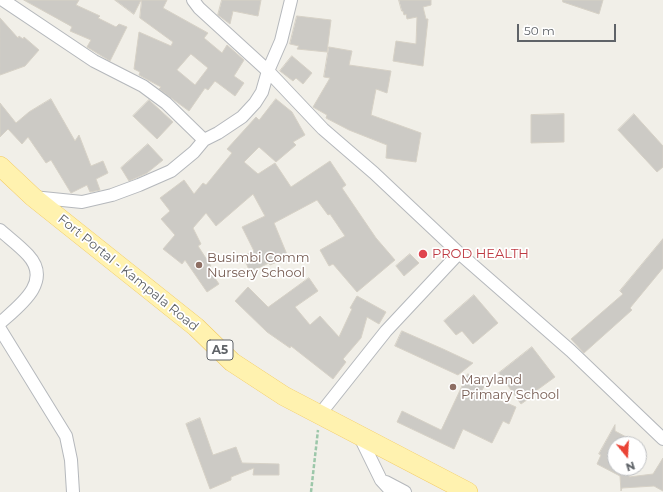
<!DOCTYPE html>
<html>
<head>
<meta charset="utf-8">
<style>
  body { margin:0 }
  #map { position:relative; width:663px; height:492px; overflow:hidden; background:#f1efe8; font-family:Montserrat,sans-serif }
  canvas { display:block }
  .north { position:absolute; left:607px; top:436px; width:40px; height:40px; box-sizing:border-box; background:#fff; border:1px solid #bfc1c3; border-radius:50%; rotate:162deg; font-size:11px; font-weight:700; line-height:16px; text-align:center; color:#5f6368 }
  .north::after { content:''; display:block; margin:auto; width:14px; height:18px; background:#ea4335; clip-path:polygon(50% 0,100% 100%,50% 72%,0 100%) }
  .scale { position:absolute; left:517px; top:24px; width:99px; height:18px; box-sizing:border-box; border:2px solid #5f6368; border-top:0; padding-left:5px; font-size:12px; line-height:14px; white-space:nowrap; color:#5f6368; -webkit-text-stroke:3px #fff; paint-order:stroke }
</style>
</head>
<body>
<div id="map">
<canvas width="663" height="492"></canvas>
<div class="north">N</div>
<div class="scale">50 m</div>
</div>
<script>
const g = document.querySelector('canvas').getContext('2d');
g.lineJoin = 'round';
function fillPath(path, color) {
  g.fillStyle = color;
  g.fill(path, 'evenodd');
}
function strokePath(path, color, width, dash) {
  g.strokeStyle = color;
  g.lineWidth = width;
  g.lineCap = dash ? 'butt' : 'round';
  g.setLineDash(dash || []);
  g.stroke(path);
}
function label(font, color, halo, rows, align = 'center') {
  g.font = font + ' Montserrat,sans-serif';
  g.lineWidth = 3.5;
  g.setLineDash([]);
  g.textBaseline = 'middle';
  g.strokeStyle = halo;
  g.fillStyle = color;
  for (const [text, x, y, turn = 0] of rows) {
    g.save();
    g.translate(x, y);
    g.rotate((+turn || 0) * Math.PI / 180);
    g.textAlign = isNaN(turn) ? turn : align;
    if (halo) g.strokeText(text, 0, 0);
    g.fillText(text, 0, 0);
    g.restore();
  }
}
const building = new Path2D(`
  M 24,0 L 79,0 L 76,5 L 100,16 L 98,18 L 116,27 L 119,24 L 127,27 L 110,61 L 87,47 L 91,40 L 70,31 L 72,27 Z
  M 115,0 L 141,0 L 134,14 Z
  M 142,0 L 167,0 L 163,8 L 208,33 L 204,38 L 222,53 L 227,45 L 244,60 L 234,76 L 244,83 L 235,96 L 215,81 L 208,90 L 205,88 L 189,111 L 159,89 L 161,87 L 139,75 L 140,72 L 134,69 L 139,32 L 171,46 L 173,42 L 140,18 ZM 191,54 L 208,68 L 195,85 L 177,70 Z
  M 222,0 L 261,0 L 258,16 L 233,11 L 230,24 L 218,15 Z
  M 399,0 L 431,0 L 431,5 L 423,7 L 426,19 L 428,19 L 423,66 L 393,61 L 396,41 L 416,44 L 417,17 L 407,19 L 406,14 L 404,15 L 403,11 L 402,11 Z
  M 563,0 L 603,0 L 599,14 L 563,2 Z
  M 297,16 L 331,20 L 327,52 L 297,49 L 299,46 L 290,44 Z
  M 0,18 L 18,38 L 19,36 L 23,39 L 24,37 L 39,50 L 25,66 L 0,75 Z
  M 329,47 L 352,51 L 349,65 L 391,71 L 387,93 L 376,89 L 371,115 L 421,133 L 416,162 L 386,158 L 387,145 L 349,130 L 326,118 L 327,115 L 313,107 L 330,78 L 324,77 Z
  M 292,56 L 312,73 L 303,84 L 296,78 L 293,81 L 280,71 Z
  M 51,99 L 75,141 L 79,135 L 91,166 L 103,161 L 108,173 L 96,179 L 100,190 L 90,192 L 87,185 L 71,193 L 51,160 L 46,163 L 28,137 L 22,144 L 8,129 L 0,137 L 0,103 L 16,123 L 29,112 Z
  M 276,99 L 292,112 L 305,135 L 293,142 L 296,145 L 276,162 L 259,147 L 244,162 L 258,174 L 275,163 L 291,187 L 330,161 L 346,185 L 342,188 L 376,238 L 395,260 L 357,292 L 333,264 L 329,266 L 320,250 L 345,236 L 330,214 L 328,215 L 317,200 L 274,223 L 288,257 L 270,265 L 269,263 L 250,272 L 243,256 L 254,251 L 242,227 L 265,216 L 253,194 L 216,226 L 206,213 L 193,228 L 201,244 L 198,246 L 211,266 L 208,268 L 219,284 L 207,292 L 185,260 L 182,264 L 163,249 L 175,235 L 161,219 L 170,211 L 160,198 L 184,180 L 194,194 L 203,183 L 206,185 L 232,153 L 227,149 L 256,117 L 259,120 Z
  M 149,100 L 173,122 L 157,139 L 133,116 Z
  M 564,114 L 564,142 L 531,143 L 531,115 Z
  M 634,114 L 663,146 L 663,167 L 657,172 L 618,130 Z
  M 148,144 L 163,160 L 147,173 L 129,181 L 121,168 Z
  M 663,239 L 663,268 L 630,308 L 632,310 L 584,353 L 571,339 L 623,294 L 620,291 Z
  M 410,254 L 419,263 L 404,276 L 396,266 Z
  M 309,278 L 318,291 L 295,307 L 310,325 L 320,316 L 339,337 L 352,309 L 350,308 L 357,296 L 386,312 L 379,324 L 367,317 L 361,338 L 343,359 L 346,362 L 333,379 L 291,346 L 290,348 L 267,332 L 235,301 L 248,287 L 268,307 Z
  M 474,295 L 498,323 L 473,344 L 462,331 L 456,335 L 444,321 Z
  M 402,331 L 443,349 L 473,363 L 458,375 L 395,346 Z
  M 532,347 L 555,377 L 533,393 L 534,395 L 521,404 L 499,373 Z
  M 468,374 L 486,383 L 481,392 L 516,407 L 509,424 L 503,421 L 492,443 L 463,429 L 454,449 L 397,422 L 402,411 L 441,430 Z
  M 200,418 L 213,455 L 236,447 L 242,463 L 279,464 L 279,475 L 253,475 L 254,468 L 231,477 L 231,480 L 210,489 L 186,424 Z
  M 615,425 L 615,431 L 639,444 L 615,444 L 615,468 L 633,468 L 629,477 L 653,474 L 663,458 L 663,491 L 654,486 L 622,488 L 621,491 L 620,476 L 597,464 L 601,455 L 599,454 Z`);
const path = new Path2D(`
  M 311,492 L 318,430`);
const minor = new Path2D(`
  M 3,0 L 94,61 L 143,86 L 166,103 L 204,140
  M 193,0 L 199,8 L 268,71 L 323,129 L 374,173 L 459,253 L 571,351 L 663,439
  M 33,197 L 82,202 L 112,195 L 139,185 L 171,171 L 194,152 L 204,140 L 218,133 L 242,117 L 255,103 L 262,92 L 268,71 L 281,41 L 291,0
  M 0,230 C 9,238 20,246 28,255 C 53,282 19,306 0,323
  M 0,329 L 66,436 L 71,460 L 73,492
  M 320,414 L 386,331 L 459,253
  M 359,435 L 381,480 L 392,492
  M 386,482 L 405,492`);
const primary = new Path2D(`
  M 0,166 L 33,197 L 196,327 L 232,362 L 284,396 L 468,492`);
const markers = [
  [423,254,5,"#e0444e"],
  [199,265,4,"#8d6e63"],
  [453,387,4,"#8d6e63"]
];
const shields = [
  [220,350,26]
];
const shieldNames = [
  ["A5",220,350]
];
const healthNames = [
  ["PROD HEALTH",432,254]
];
const educationNames = [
  ["Busimbi Comm",207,258],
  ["Nursery School",207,273],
  ["Maryland",461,380],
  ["Primary School",461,395]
];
const streetNames = [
  ["Fort Portal - Kampala Road",128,273,39]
];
fillPath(building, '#cccac5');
strokePath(building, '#d6d1c6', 1);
strokePath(minor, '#b5b8bc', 14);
strokePath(primary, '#f2c960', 20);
strokePath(path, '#9cc7a9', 2.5, [4, 2]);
strokePath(minor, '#fff', 12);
strokePath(primary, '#fff2af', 19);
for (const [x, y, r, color] of markers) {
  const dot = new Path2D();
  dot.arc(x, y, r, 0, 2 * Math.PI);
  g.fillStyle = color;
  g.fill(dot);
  strokePath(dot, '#fff', 1.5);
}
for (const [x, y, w] of shields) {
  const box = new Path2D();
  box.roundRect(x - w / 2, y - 10, w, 20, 3);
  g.fillStyle = '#fff';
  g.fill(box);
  strokePath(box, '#5f6368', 1);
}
label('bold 12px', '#5f6368', null, shieldNames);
label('13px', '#be3a42', '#fff', healthNames, 'left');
label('13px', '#785e54', '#fff', educationNames, 'left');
label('13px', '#5f6368', '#fff', streetNames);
</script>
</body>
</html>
